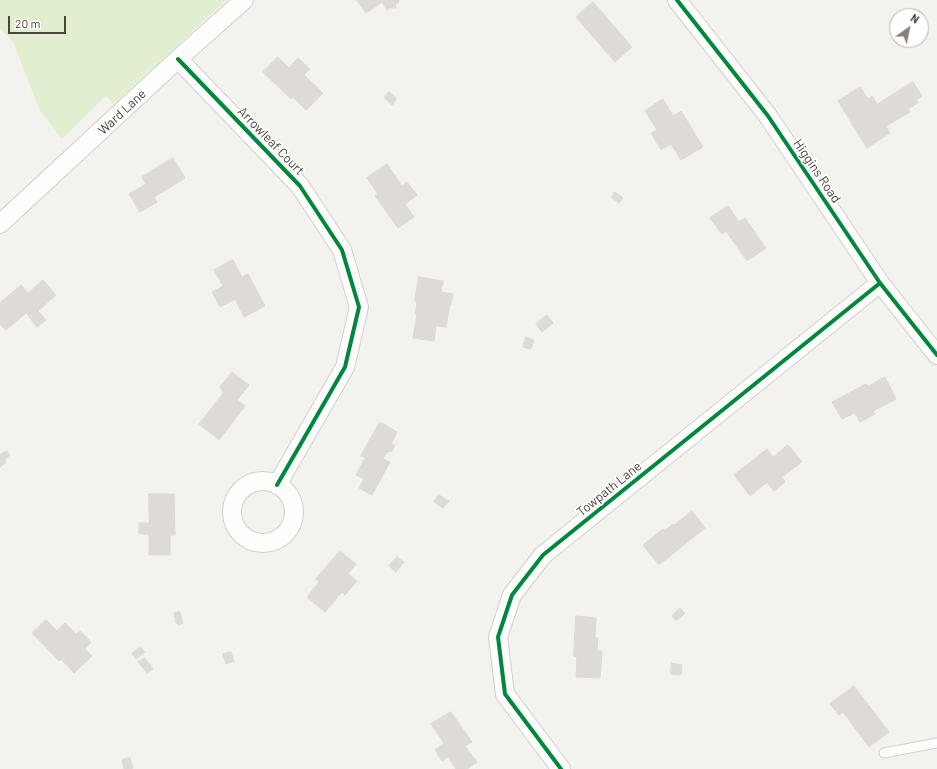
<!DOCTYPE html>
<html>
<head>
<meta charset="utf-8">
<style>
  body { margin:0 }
  #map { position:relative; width:937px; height:769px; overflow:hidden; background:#f4f2ee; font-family:Barlow,sans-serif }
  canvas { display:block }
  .north { position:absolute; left:889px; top:8px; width:40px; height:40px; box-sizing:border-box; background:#fff; border:1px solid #b7b4b0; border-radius:50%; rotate:33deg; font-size:11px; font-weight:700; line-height:16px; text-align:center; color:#4b4439 }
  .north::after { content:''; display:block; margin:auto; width:14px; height:18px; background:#868178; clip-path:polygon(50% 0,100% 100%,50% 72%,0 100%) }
  .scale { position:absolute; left:8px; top:16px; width:58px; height:18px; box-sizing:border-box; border:2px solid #4b4439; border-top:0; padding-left:5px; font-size:12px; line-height:14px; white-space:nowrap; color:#4b4439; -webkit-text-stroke:3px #fff; paint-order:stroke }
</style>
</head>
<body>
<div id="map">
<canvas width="937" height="769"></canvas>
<div class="north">N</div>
<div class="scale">20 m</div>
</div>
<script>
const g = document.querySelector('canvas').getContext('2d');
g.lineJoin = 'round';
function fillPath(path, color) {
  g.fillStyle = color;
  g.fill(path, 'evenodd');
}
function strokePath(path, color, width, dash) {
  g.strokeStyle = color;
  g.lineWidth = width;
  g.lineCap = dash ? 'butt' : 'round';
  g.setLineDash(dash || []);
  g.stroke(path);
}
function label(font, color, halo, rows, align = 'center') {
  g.font = font + ' Barlow,sans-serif';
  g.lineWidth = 3.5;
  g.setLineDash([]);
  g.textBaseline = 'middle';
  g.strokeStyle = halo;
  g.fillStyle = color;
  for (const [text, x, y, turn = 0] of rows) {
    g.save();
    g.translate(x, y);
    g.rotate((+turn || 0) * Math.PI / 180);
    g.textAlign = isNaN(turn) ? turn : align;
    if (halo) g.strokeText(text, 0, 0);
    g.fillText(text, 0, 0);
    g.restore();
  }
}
const green = new Path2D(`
  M 0,0 L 226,0 L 114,104 L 106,96 L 62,139 L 39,109 L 13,41 L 0,29 Z`);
const building = new Path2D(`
  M 357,0 L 398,0 L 399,2 L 395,5 L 396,8 L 390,8 L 387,10 L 382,2 L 366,13 Z
  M 593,2 L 632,47 L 615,62 L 576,17 Z
  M 278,57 L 289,68 L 298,58 L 310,69 L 304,75 L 323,93 L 306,110 L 293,97 L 291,99 L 263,72 Z
  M 913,82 L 922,96 L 916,100 L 918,103 L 908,109 L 910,112 L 886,126 L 890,133 L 867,148 L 838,101 L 860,87 L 868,99 L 872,96 L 877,104 Z
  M 389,92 L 397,99 L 392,105 L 384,97 Z
  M 663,99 L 673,116 L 681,111 L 703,147 L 681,160 L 671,144 L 661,150 L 651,133 L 657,130 L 645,111 Z
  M 173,158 L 185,178 L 154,197 L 157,202 L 140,212 L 129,194 L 146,184 L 142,177 Z
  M 387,164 L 402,186 L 407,182 L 417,195 L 405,204 L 414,217 L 398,228 L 375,196 L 378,194 L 367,178 Z
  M 615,192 L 623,198 L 619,203 L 611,197 Z
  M 728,206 L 739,222 L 745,218 L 766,248 L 747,261 L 726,231 L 722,234 L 710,218 Z
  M 233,260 L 242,277 L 248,274 L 265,306 L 244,317 L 235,299 L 220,307 L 212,292 L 223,286 L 214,270 Z
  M 419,277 L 443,281 L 441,292 L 453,294 L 451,305 L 450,304 L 446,327 L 436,326 L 434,341 L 413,338 L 417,314 L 415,313 L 417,303 L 415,300 Z
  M 43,280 L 56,295 L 38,311 L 46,320 L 37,327 L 26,313 L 6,330 L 0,324 L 0,303 L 21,285 L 28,293 Z
  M 547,315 L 553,323 L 542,332 L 536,324 Z
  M 526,337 L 534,340 L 531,349 L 523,347 Z
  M 232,372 L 249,385 L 237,400 L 245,406 L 219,440 L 199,424 L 224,392 L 220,388 Z
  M 885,377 L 896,399 L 873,411 L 875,414 L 860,422 L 855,413 L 842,419 L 832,402 L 866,384 L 868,386 Z
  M 380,422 L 397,432 L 391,444 L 395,445 L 392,451 L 387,452 L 383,459 L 390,462 L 372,495 L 359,488 L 364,479 L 356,475 L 365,458 L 361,456 Z
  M 788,445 L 802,462 L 782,477 L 785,482 L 774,491 L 767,482 L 750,496 L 734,475 L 767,449 L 773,457 Z
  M 7,451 L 10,455 L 5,459 L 6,462 L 0,467 L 0,455 Z
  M 149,494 L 174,494 L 175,535 L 170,535 L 170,555 L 149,555 L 149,534 L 139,534 L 139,523 L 149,523 Z
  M 439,495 L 449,501 L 443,508 L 434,502 Z
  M 692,511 L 705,528 L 659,565 L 643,545 L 663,529 L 664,531 L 673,524 L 674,525 Z
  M 340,551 L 356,564 L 348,574 L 357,581 L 345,595 L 342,592 L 325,612 L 307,597 L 319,582 L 316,579 Z
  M 397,557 L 404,562 L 396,572 L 389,566 Z
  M 680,608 L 685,613 L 676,621 L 672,616 Z
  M 180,612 L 183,623 L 179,625 L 176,623 L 174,613 Z
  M 576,616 L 596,618 L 595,638 L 598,638 L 597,651 L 602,651 L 600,678 L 576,677 L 577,657 L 574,656 Z
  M 46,620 L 57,631 L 65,623 L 76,634 L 80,631 L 91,642 L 85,649 L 92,656 L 74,673 L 61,659 L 59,661 L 32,633 Z
  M 140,647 L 145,652 L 136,659 L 132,654 Z
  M 231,652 L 234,661 L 226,664 L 223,654 Z
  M 145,658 L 153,669 L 147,673 L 138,662 Z
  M 672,663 L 682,665 L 681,675 L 671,674 Z
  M 854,686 L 889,732 L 869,747 L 843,712 L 839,715 L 830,704 Z
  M 451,712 L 472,742 L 465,746 L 477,762 L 467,769 L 456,769 L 448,757 L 442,761 L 435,750 L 444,743 L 431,724 Z
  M 130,758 L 133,768 L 129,769 L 124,769 L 122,760 Z`);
const lane = new Path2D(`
  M 884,753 L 937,743`);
const street = new Path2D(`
  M 677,0 L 768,116 L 880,283 L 937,355
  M 178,59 L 300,186 L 342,250 L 359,307 L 345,367 L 277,485
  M 0,224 L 178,59 L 244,0
  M232 512a31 31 0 1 1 62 0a31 31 0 1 1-62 0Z
  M 561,769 L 505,694 L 498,637 L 512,595 L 543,555 L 880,283`);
const cycleway = new Path2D(`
  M 677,0 L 768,116 L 880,283 L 937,355
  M 178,59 L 300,186 L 342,250 L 359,307 L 345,367 L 277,485
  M 561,769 L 505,694 L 498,637 L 512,595 L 543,555 L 880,283`);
const streetNames = [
  ["Ward Lane",122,112,-43],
  ["Arrowleaf Court",271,141,46],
  ["Higgins Road",817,171,56],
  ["Towpath Lane",609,489,-39]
];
fillPath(green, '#e1eecf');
fillPath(building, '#dedbd6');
strokePath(building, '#dcd9d4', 1);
strokePath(lane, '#d2d0cb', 11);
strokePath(street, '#d2d0cb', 20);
strokePath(lane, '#fdfdfc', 9);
strokePath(street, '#fdfdfc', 18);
strokePath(cycleway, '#00873e', 4);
label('13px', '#4b4439', '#fff', streetNames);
</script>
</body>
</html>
